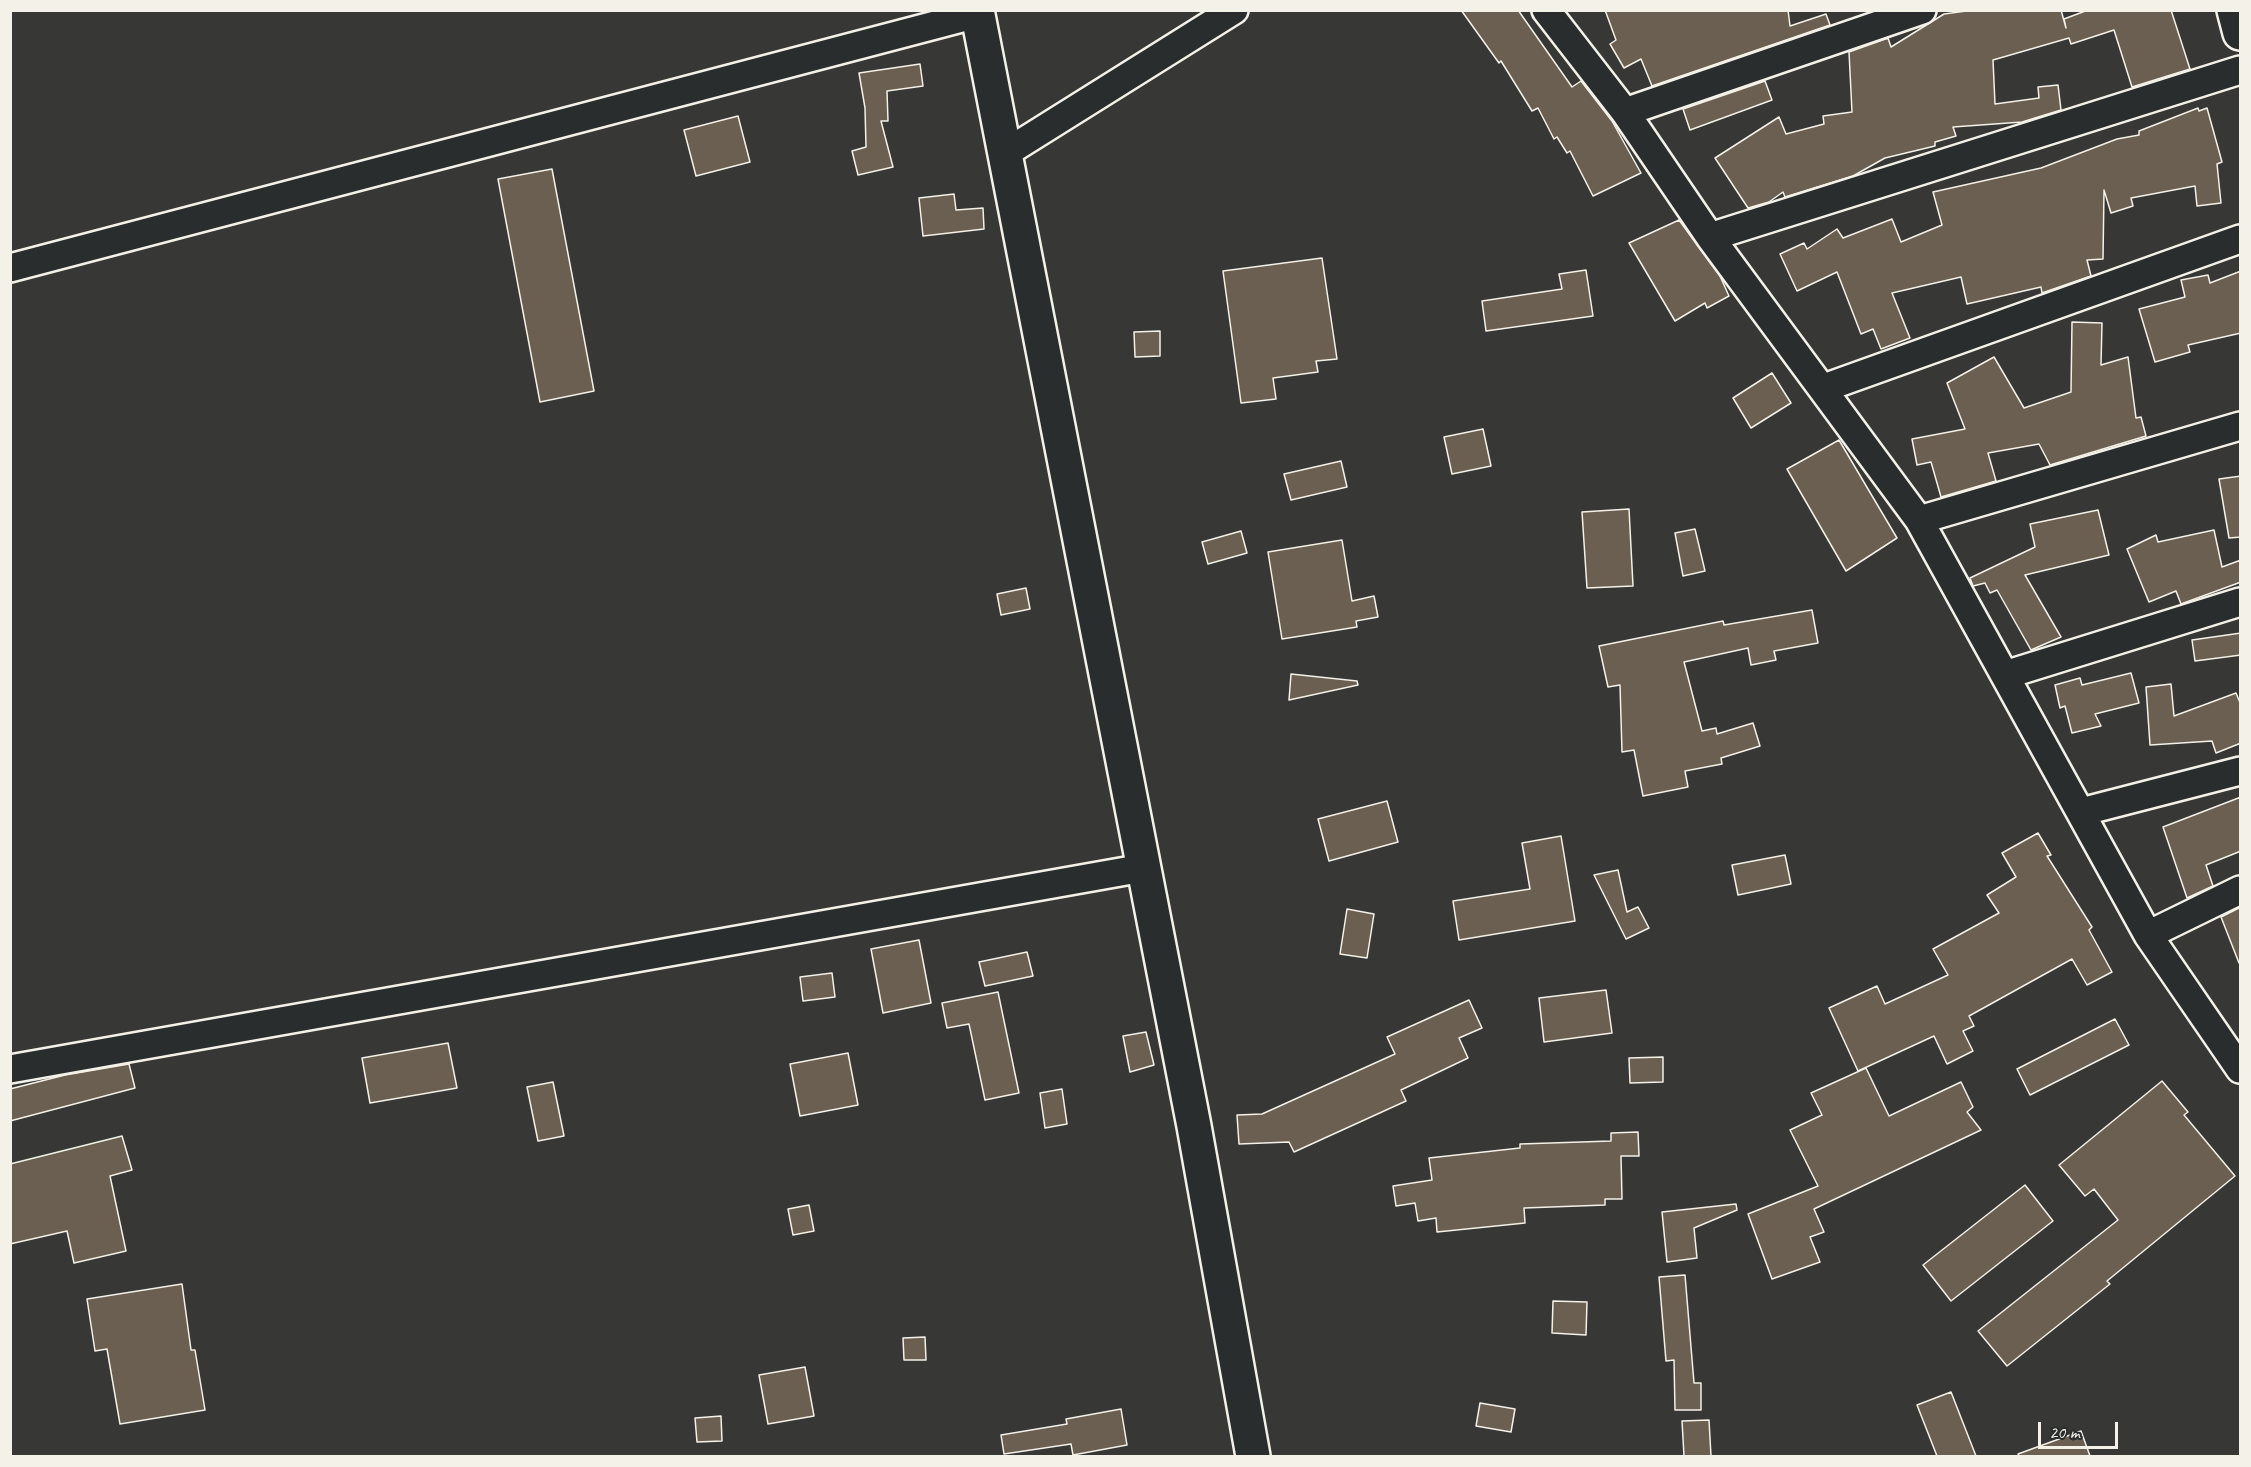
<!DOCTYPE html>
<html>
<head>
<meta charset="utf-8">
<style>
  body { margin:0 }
  #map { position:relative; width:2251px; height:1467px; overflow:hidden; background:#373735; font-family:Caveat,sans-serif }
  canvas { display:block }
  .frame { position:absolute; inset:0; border:12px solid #f4f1e8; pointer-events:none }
  .scale { position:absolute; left:2038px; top:1422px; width:80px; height:27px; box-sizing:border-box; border:3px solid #f4f1e8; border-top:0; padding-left:8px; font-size:18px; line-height:21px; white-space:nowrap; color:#f4f1e8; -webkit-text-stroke:4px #2a2d2e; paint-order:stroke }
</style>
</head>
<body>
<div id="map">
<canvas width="2251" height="1467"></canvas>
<div class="frame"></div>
<div class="scale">20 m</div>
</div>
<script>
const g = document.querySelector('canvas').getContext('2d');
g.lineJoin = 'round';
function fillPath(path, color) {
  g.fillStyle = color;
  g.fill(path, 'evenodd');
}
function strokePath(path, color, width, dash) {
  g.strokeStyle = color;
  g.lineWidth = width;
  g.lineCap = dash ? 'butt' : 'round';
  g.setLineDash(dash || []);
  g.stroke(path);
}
const building = new Path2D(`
  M 1461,10 L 1518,10 L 1572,87 L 1581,81 L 1612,121 L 1641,173 L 1593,196 L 1570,151 L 1567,153 L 1557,137 L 1554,139 L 1538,108 L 1532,111 L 1501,61 L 1499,63 Z
  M 1605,10 L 1788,10 L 1790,26 L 1826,14 L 1830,25 L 1652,86 L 1641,59 L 1624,68 L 1610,44 L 1616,40 Z
  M 1974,10 L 2061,10 L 2066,28 L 2064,19 L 2088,10 L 2171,10 L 2190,69 L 2132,87 L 2114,30 L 2071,44 L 2069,38 L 1993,60 L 1995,104 L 2039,98 L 2038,87 L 2058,85 L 2061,110 L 2022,122 L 1953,127 L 1956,136 L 1935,142 L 1935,146 L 1885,158 L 1853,176 L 1785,197 L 1783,192 L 1769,202 L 1748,208 L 1715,158 L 1779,117 L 1786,134 L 1824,124 L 1823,116 L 1852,112 L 1849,52 L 1888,38 L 1891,47 L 1944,14 Z
  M 920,64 L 923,86 L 887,91 L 888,121 L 881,121 L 893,167 L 858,175 L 852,151 L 866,147 L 865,108 L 859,73 Z
  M 1765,81 L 1772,100 L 1690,130 L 1683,109 Z
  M 2198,108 L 2199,111 L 2207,108 L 2222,162 L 2217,164 L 2221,203 L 2197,206 L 2195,186 L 2131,198 L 2133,206 L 2111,213 L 2104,190 L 2103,259 L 2087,260 L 2091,276 L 2042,293 L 2041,287 L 1967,304 L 1961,277 L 1892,293 L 1910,338 L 1881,349 L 1873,329 L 1861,334 L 1837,272 L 1797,291 L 1780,254 L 1804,243 L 1807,249 L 1837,229 L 1843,238 L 1892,219 L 1901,242 L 1942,225 L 1933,192 L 2041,168 L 2117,139 L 2139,135 L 2139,131 Z
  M 738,116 L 750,162 L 696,176 L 684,130 Z
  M 552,169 L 594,391 L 540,402 L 498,179 Z
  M 954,194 L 956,210 L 983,208 L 984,229 L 923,236 L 919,198 Z
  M 1679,220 L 1720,276 L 1729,296 L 1707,308 L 1705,303 L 1675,321 L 1629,243 Z
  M 1322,258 L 1337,359 L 1316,361 L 1318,372 L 1273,378 L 1276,399 L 1241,403 L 1223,271 Z
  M 1586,270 L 1593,316 L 1486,331 L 1482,301 L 1562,289 L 1559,274 Z
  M 2241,271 L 2241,333 L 2188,345 L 2190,352 L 2155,362 L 2139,309 L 2185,297 L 2181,280 L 2208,275 L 2210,283 Z
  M 2072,322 L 2102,323 L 2101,365 L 2128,357 L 2136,418 L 2141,417 L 2146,436 L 2050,465 L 2039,444 L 1988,453 L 1996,481 L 1941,497 L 1931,462 L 1917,465 L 1912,439 L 1965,429 L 1947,383 L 1994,357 L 2024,408 L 2071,392 Z
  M 1160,331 L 1160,356 L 1135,357 L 1134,332 Z
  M 1772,373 L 1791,403 L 1751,428 L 1733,398 Z
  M 1483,429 L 1491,466 L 1452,474 L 1444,437 Z
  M 1839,440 L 1897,538 L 1846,571 L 1787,469 Z
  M 1341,461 L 1347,487 L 1291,500 L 1284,474 Z
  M 2241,476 L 2241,537 L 2229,538 L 2219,479 Z
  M 1629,509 L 1633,586 L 1587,588 L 1582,512 Z
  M 2098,510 L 2109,555 L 2025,575 L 2061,637 L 2031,650 L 1997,590 L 1990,593 L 1985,583 L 1973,586 L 1970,578 L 2035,547 L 2030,524 Z
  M 1695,529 L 1705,571 L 1683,576 L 1675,533 Z
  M 2214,530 L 2222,567 L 2241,560 L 2241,582 L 2181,604 L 2176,591 L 2149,602 L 2127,549 L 2156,535 L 2158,542 Z
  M 1241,531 L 1247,553 L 1208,564 L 1202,542 Z
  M 1342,540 L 1352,601 L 1374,596 L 1378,617 L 1356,621 L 1357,627 L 1282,639 L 1268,552 Z
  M 1026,588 L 1030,609 L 1001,615 L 997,594 Z
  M 1812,610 L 1818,643 L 1774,651 L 1776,660 L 1751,665 L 1748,648 L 1684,662 L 1702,731 L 1716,728 L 1717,734 L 1753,723 L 1760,746 L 1721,758 L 1722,764 L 1685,771 L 1688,787 L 1643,796 L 1634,750 L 1622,752 L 1620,685 L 1608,687 L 1599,646 L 1723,621 L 1724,625 Z
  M 2241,633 L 2241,655 L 2195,661 L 2192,640 Z
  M 2131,673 L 2139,703 L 2095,714 L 2101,726 L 2072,733 L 2065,706 L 2060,708 L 2055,685 L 2080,678 L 2082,685 Z
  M 1291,674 L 1357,681 L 1358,685 L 1289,700 Z
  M 2171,684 L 2174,716 L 2236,693 L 2241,705 L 2241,743 L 2216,753 L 2212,741 L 2150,745 L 2146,687 Z
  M 2241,797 L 2241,851 L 2206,865 L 2213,886 L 2187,898 L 2163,827 Z
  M 1387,801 L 1398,842 L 1329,861 L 1318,819 Z
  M 2038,833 L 2051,855 L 2047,856 L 2092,927 L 2089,930 L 2112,972 L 2087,985 L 2072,959 L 1969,1016 L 1974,1026 L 1963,1031 L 1973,1051 L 1947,1064 L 1934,1036 L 1858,1071 L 1829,1008 L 1877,986 L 1885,1004 L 1948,975 L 1933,949 L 1999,913 L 1987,895 L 2016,877 L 2002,853 Z
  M 1561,836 L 1575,921 L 1459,940 L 1453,901 L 1530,889 L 1522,843 Z
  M 1785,855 L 1791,884 L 1738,895 L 1732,865 Z
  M 1618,870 L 1627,912 L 1638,907 L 1649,928 L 1626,939 L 1594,875 Z
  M 2241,907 L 2241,963 L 2239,963 L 2221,917 Z
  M 1347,909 L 1374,914 L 1367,958 L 1340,954 Z
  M 919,940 L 931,1003 L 883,1013 L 871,949 Z
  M 1027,952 L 1033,976 L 985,986 L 979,962 Z
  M 832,973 L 835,997 L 803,1001 L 800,977 Z
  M 1606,990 L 1612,1033 L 1544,1042 L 1539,998 Z
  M 998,992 L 1019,1093 L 985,1100 L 969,1024 L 947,1028 L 942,1003 Z
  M 1469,1000 L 1482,1028 L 1459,1038 L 1468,1058 L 1401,1090 L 1406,1101 L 1294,1152 L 1289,1142 L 1239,1144 L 1237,1115 L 1262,1114 L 1395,1054 L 1387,1037 Z
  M 2115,1019 L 2129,1045 L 2030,1095 L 2017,1069 Z
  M 1146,1032 L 1154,1065 L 1130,1072 L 1123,1036 Z
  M 448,1043 L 457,1088 L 370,1103 L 362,1058 Z
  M 848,1053 L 858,1105 L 800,1116 L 790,1064 Z
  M 1663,1057 L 1663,1082 L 1630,1083 L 1629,1058 Z
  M 129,1064 L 135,1088 L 10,1121 L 10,1089 L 65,1075 Z
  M 1866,1068 L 1889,1116 L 1961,1082 L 1973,1107 L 1967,1112 L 1981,1130 L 1814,1209 L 1824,1232 L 1810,1237 L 1820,1262 L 1772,1279 L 1748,1214 L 1818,1186 L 1790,1130 L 1822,1115 L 1811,1093 Z
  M 2162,1081 L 2188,1112 L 2184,1115 L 2235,1176 L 2107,1281 L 2110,1284 L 2007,1366 L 1978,1331 L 2118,1220 L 2094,1189 L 2085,1196 L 2059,1165 Z
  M 553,1082 L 564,1136 L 538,1141 L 527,1087 Z
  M 1062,1089 L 1067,1124 L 1045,1128 L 1040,1093 Z
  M 1638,1132 L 1639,1156 L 1621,1156 L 1622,1199 L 1605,1199 L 1605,1205 L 1524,1208 L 1525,1223 L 1437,1232 L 1436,1218 L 1418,1221 L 1415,1203 L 1396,1206 L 1393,1186 L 1432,1180 L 1429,1158 L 1520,1148 L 1520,1144 L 1611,1141 L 1611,1133 Z
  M 122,1136 L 132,1170 L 110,1176 L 126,1251 L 74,1263 L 67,1231 L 10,1244 L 10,1164 Z
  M 2025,1185 L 2053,1221 L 1951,1301 L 1923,1265 Z
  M 1736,1204 L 1737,1210 L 1694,1228 L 1697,1258 L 1667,1262 L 1662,1212 Z
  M 809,1205 L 814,1231 L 793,1235 L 788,1209 Z
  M 1685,1275 L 1694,1383 L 1701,1383 L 1701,1410 L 1675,1410 L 1674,1360 L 1666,1361 L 1659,1277 Z
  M 182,1284 L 191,1350 L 195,1350 L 205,1410 L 120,1424 L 107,1349 L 95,1351 L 87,1299 Z
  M 1553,1301 L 1587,1302 L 1586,1335 L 1552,1333 Z
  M 925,1337 L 926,1360 L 904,1360 L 903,1338 Z
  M 805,1367 L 814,1416 L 768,1424 L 759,1375 Z
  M 1951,1392 L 1976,1456 L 1937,1456 L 1917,1405 Z
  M 1480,1403 L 1515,1409 L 1511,1432 L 1476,1426 Z
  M 1121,1409 L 1127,1445 L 1073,1455 L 1071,1444 L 1004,1454 L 1001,1435 L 1067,1424 L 1066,1419 Z
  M 721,1416 L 722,1441 L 697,1442 L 695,1418 Z
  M 1709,1420 L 1711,1456 L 1684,1456 L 1682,1421 Z
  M 2081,1431 L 2090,1456 L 2019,1456 L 2018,1454 Z`);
const minor = new Path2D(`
  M 1546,10 L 1625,112 L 1710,237 L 1919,520 L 2148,935 L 2240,1069
  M 1625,112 L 1922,10
  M 1004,154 L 1234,10
  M 1710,237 L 2240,70
  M 10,268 L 977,14
  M 1824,388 L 2240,239
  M 1919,520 L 2240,426
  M 2005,675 L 2240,602
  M 2081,812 L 2240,771
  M 2148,935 L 2240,890
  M 10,1069 L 1143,868`);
const tertiary = new Path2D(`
  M 977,10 L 1194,1126 L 1253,1456`);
const primary = new Path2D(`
  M 2234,10 L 2240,33`);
fillPath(building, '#6a5f51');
strokePath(building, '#f4f1e8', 1.5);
strokePath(minor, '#f4f1e8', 32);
strokePath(tertiary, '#f4f1e8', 38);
strokePath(primary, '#f4f1e8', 38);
strokePath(minor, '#2a2d2e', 27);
strokePath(tertiary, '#2a2d2e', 33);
strokePath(primary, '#2a2d2e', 33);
</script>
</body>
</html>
